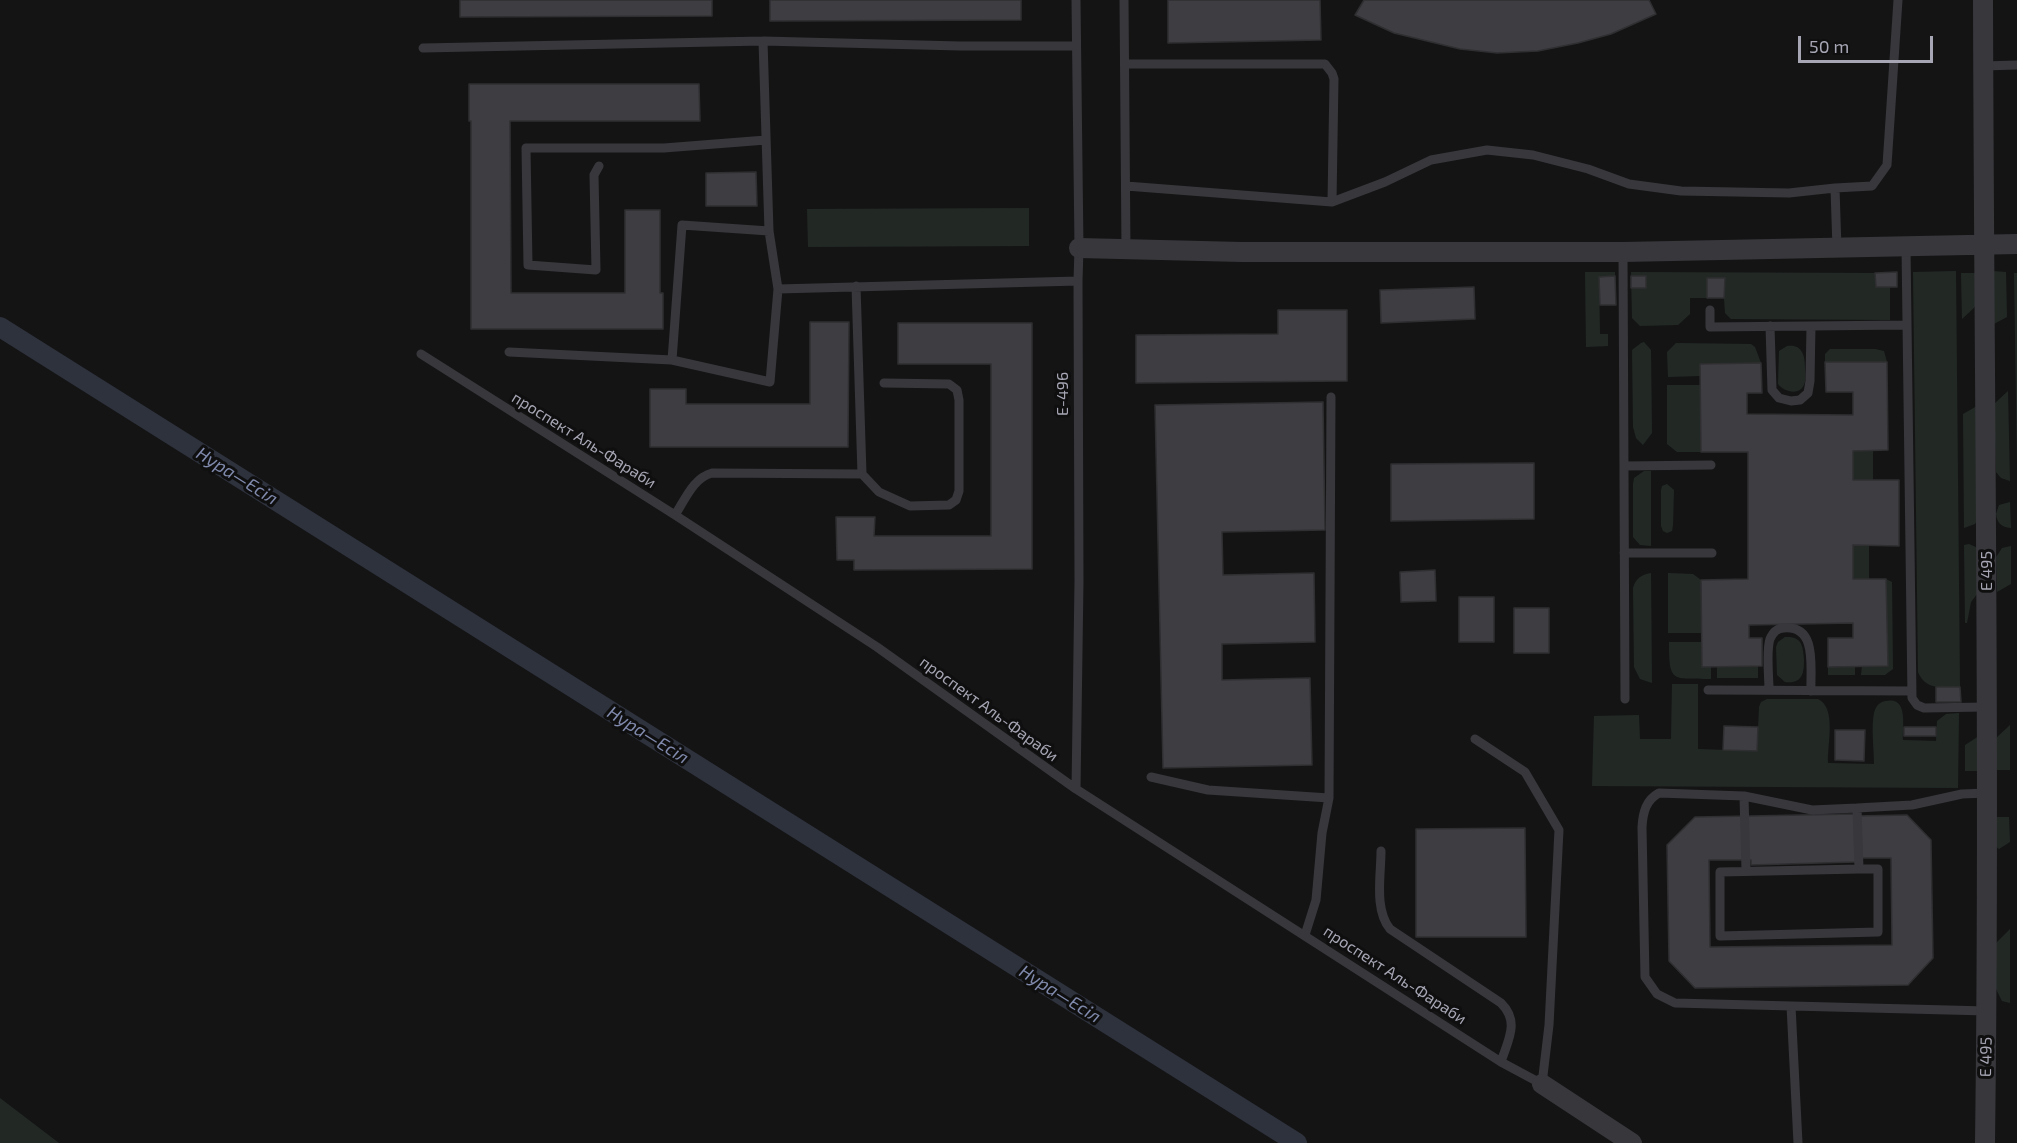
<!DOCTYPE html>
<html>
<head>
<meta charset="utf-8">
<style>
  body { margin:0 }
  #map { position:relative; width:2017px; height:1143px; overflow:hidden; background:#141415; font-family:"Exo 2",sans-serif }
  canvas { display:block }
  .scale { position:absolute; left:1798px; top:36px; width:135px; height:27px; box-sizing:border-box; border:3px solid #a6a6b4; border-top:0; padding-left:8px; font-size:18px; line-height:21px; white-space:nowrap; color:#a6a6b4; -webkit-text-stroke:4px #0f0f10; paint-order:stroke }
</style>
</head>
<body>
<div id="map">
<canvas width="2017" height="1143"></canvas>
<div class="scale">50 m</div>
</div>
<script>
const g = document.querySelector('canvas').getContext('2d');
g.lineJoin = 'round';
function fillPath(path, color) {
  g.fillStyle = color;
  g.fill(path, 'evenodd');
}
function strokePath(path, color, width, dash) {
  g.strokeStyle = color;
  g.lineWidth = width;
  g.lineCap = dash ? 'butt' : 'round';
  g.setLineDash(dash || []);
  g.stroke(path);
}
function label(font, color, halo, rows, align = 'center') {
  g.font = font + ' "Exo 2",sans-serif';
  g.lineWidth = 6;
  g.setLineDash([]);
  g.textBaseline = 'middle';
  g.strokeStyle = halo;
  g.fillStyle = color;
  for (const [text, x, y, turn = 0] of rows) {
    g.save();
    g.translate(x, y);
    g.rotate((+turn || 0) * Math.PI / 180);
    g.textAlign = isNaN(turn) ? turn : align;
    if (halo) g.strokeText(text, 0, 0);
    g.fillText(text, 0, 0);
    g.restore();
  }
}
const green = new Path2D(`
  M 1029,208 L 1029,246 L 808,247 L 807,209 Z
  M 1956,271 L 1960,687 C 1943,687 1926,691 1918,672 L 1913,272 Z
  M 1992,271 L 2006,272 L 2007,317 L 1992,325 Z
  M 1585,272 L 1615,272 L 1615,276 L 1599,277 L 1600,334 L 1608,334 L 1608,346 L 1586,347 Z
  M 1631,272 L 1875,273 L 1876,287 L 1890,287 L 1890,320 L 1731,319 L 1725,313 L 1724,298 L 1690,298 L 1690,314 L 1678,325 L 1640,326 L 1632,318 Z
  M 1961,273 L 1975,273 L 1976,306 L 1962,319 Z
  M 2014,273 L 2017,273 L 2017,464 Z
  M 1644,342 L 1651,350 L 1652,433 L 1643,445 L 1636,438 L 1633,427 L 1632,350 L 1641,343 Z
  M 1676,343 L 1751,344 L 1755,347 L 1761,363 L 1701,364 L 1700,376 L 1668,377 L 1667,352 Z
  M 1787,346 C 1802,344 1805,355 1805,368 C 1805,372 1806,378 1805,382 C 1801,397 1784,392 1778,384 L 1779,351 Z
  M 1830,349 L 1875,349 L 1884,351 L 1887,362 L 1825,362 L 1825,354 Z
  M 1667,385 L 1700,385 L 1701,452 L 1677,452 L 1667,444 Z
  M 2008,391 L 2010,481 L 2001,478 L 1996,472 L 1994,404 Z
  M 1977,406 L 1980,516 L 1975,524 L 1964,528 L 1963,414 Z
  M 1853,451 L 1873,451 L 1873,480 L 1853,480 Z
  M 1644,471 L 1651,471 L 1651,546 L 1640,545 L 1633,537 L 1633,484 L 1634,478 Z
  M 1667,484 L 1674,490 L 1673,525 L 1672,531 L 1667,533 L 1663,531 L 1661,526 L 1661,490 L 1662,486 Z
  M 2010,502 L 2011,528 C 2001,527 1997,523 1996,514 L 1999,505 Z
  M 1969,544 L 1978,548 L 1978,593 L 1971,602 L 1967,623 L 1965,623 L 1964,545 Z
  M 1853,545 L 1869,545 L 1869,579 L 1853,579 Z
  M 2011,546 L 2011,584 L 1997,592 L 1996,557 L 2002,548 Z
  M 1651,573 L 1652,683 L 1640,679 L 1634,667 L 1633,588 C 1636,578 1641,575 1651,573 Z
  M 1668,573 L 1693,574 L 1701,580 L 1702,633 L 1668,633 Z
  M 1886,579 L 1892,582 L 1893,669 L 1885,675 L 1861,675 L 1862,666 L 1888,666 Z
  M 1785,637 C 1802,636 1803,646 1804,660 C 1804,674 1802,684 1785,682 L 1777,675 L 1776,647 L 1778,642 Z
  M 1669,642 L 1702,642 L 1711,667 L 1711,679 C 1672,678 1669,684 1669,642 Z
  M 1758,666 L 1758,678 L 1717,678 L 1717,667 Z
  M 1828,667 L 1855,667 L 1855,675 L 1828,675 Z
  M 1672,684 L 1698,684 L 1698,749 L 1757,751 L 1759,707 L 1761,702 L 1767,699 L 1818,699 C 1837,708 1827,745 1828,763 L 1874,764 C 1874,748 1871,728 1874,713 C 1876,706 1879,702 1886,701 C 1909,696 1902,728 1903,740 L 1936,741 L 1937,721 L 1946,714 L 1959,713 L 1958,788 L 1592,786 L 1594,716 L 1639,715 L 1640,739 L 1671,739 Z
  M 2010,725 L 2010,770 L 1996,770 L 1995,739 Z
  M 1979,736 L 1979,771 L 1965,771 L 1965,745 Z
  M 1994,817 L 2009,817 L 2010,842 L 1999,849 L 1996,847 Z
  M 2010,929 L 2010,1003 L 2002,1001 L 1996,989 L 1995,944 Z
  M 0,1098 L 59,1143 L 0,1143 Z`);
const canal = new Path2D(`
  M 0,327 L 1297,1143`);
const building = new Path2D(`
  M 460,0 L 712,0 L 712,16 L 460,17 Z
  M 770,0 L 1021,0 L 1021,20 L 770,21 Z
  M 1168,0 L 1320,0 L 1321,40 L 1168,43 Z
  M 1364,0 L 1649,0 L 1656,14 L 1611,34 L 1578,43 L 1538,51 L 1497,53 L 1460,49 L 1394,33 L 1355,15 Z
  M 469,84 L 699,84 L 700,121 L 510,121 L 511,293 L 625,293 L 625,210 L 660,210 L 660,293 L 663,293 L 663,329 L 471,329 L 471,121 L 469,121 Z
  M 756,172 L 757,206 L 706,206 L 706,173 Z
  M 1897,272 L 1897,287 L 1876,287 L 1875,273 Z
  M 1615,276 L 1616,305 L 1600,305 L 1599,277 Z
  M 1631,276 L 1646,276 L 1646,288 L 1631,288 Z
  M 1707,278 L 1725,278 L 1724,298 L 1707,298 Z
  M 1474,287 L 1475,319 L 1381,323 L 1380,290 Z
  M 1278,310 L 1347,310 L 1347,381 L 1136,383 L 1136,335 L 1278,334 Z
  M 810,322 L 849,322 L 848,447 L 650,447 L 650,389 L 686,389 L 686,404 L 810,404 Z
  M 898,323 L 1032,323 L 1032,569 L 854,570 L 854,560 L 837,560 L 836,517 L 875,517 L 874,536 L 991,536 L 991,364 L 898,364 Z
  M 1825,362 L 1887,362 L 1888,450 L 1853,451 L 1853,480 L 1899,480 L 1899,546 L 1853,545 L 1853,579 L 1886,579 L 1888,666 L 1828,667 L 1828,638 L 1853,638 L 1853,623 L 1749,625 L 1749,638 L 1762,638 L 1762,666 L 1702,667 L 1701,580 L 1748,579 L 1748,452 L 1701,452 L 1700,364 L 1761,363 L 1762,393 L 1747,393 L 1747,414 L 1853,415 L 1853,392 L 1826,392 Z
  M 1323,402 L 1325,530 L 1222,532 L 1223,575 L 1314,573 L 1315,642 L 1222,644 L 1222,680 L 1310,678 L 1312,765 L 1163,768 L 1155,405 Z
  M 1534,463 L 1534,519 L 1391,521 L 1391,464 Z
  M 1435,570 L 1436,601 L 1401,602 L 1400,572 Z
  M 1459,597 L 1494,597 L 1494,642 L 1459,642 Z
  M 1514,608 L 1549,608 L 1549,653 L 1514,653 Z
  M 1936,687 L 1960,687 L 1961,702 L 1936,702 Z
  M 1724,726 L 1758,727 L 1757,751 L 1723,750 Z
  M 1904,727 L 1936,727 L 1936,736 L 1904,736 Z
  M 1835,730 L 1865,730 L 1864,761 L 1835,760 Z
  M 1855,814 L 1854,816 L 1907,815 L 1931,840 L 1933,958 L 1908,985 L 1695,988 L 1669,961 L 1667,845 L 1695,817 ZM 1856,858 L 1891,858 L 1892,945 L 1710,947 L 1709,860 L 1751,860 L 1751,865 L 1856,862 Z
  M 1525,828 L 1526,937 L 1416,937 L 1416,829 Z`);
const lane = new Path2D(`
  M 1124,0 L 1126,250
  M 763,41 L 769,231 L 778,289
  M 423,48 L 763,41 L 960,46 L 1076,46
  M 1125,64 L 1325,64 L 1332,73 L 1334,79 L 1332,202
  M 1983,66 L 2017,65
  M 599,166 L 594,175 L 596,270 L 528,265 L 526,148 L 664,148 L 766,140
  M 1126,186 L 1332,202 L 1385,182 L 1431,160 L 1487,150 L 1533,155 L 1588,169 L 1629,184 L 1681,191 L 1789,193 L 1835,188 L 1872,186 L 1887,165 L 1898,0
  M 1835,188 L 1837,249
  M 1906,247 L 1912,698 L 1917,705 L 1924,708 L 1986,707
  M 1623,252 L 1625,699
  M 856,286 L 862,474 L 879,492 L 910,506 L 949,505 L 956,500 L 959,491 L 959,400 L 957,390 L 949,384 L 884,383
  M 1710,310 L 1710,327 L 1907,325
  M 1770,326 L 1772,390 L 1779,398 L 1791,401 L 1800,400 L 1808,393 L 1810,381 L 1811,326
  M 509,352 L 672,360 L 770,382 L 778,289 L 1078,281
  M 421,354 L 675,515 L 877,647 L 1076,789 L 1501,1062 L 1542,1084 L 1549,1025 L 1559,830 L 1525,772 L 1475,739
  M 672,360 L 682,225 L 769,231
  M 1624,466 L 1711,465
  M 675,515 C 685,500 693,478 712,473 L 862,474
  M 1624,553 L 1712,553
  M 1708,690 L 1911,691
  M 1769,690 C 1769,677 1766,650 1770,639 C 1773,632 1777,628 1784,628 C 1818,625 1810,669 1811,691
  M 1151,777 L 1208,790 L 1329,798
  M 1076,789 L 1079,581 L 1078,281 L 1079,248 L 1076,0
  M 1744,796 L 1659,793 C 1646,800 1643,812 1642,827 L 1645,977 L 1657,994 L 1675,1003 L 1987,1011
  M 1381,851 C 1381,876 1374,909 1390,929 L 1501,1003 C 1520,1022 1508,1040 1501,1062
  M 1859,869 L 1720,872 L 1720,936 L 1878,932 L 1878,869 L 1859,869 L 1857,808 L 1912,805 L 1962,794 L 1986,793
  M 1746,871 L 1744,796 L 1812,810 L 1857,808
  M 1305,935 L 1316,900 L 1322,833 L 1329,798 L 1331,397
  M 1791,1006 L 1798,1143`);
const street = new Path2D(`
  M 1983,0 C 1984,381 1990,762 1985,1143
  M 1079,248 L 1242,252 L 1623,252 L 2017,244
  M 1542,1084 L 1632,1143`);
const streetNames = [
  ["E-496",1063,394,-90],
  ["проспект Аль-Фараби",584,440,32],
  ["E 495",1987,571,-90],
  ["проспект Аль-Фараби",989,709,36],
  ["проспект Аль-Фараби",1395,975,33],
  ["E 495",1986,1057,-89]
];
const waterNames = [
  ["Нура—Есіл",237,476,32],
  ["Нура—Есіл",648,735,32],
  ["Нура—Есіл",1060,994,32]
];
fillPath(green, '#222925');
strokePath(canal, '#2e323d', 20);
fillPath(building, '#3e3e42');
strokePath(building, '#2f2e31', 1.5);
strokePath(lane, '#38373c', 9);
strokePath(street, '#38373c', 20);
label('16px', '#a6a6b4', '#0f0f10', streetNames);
label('italic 18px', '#808aac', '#0f0f10', waterNames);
</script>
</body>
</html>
